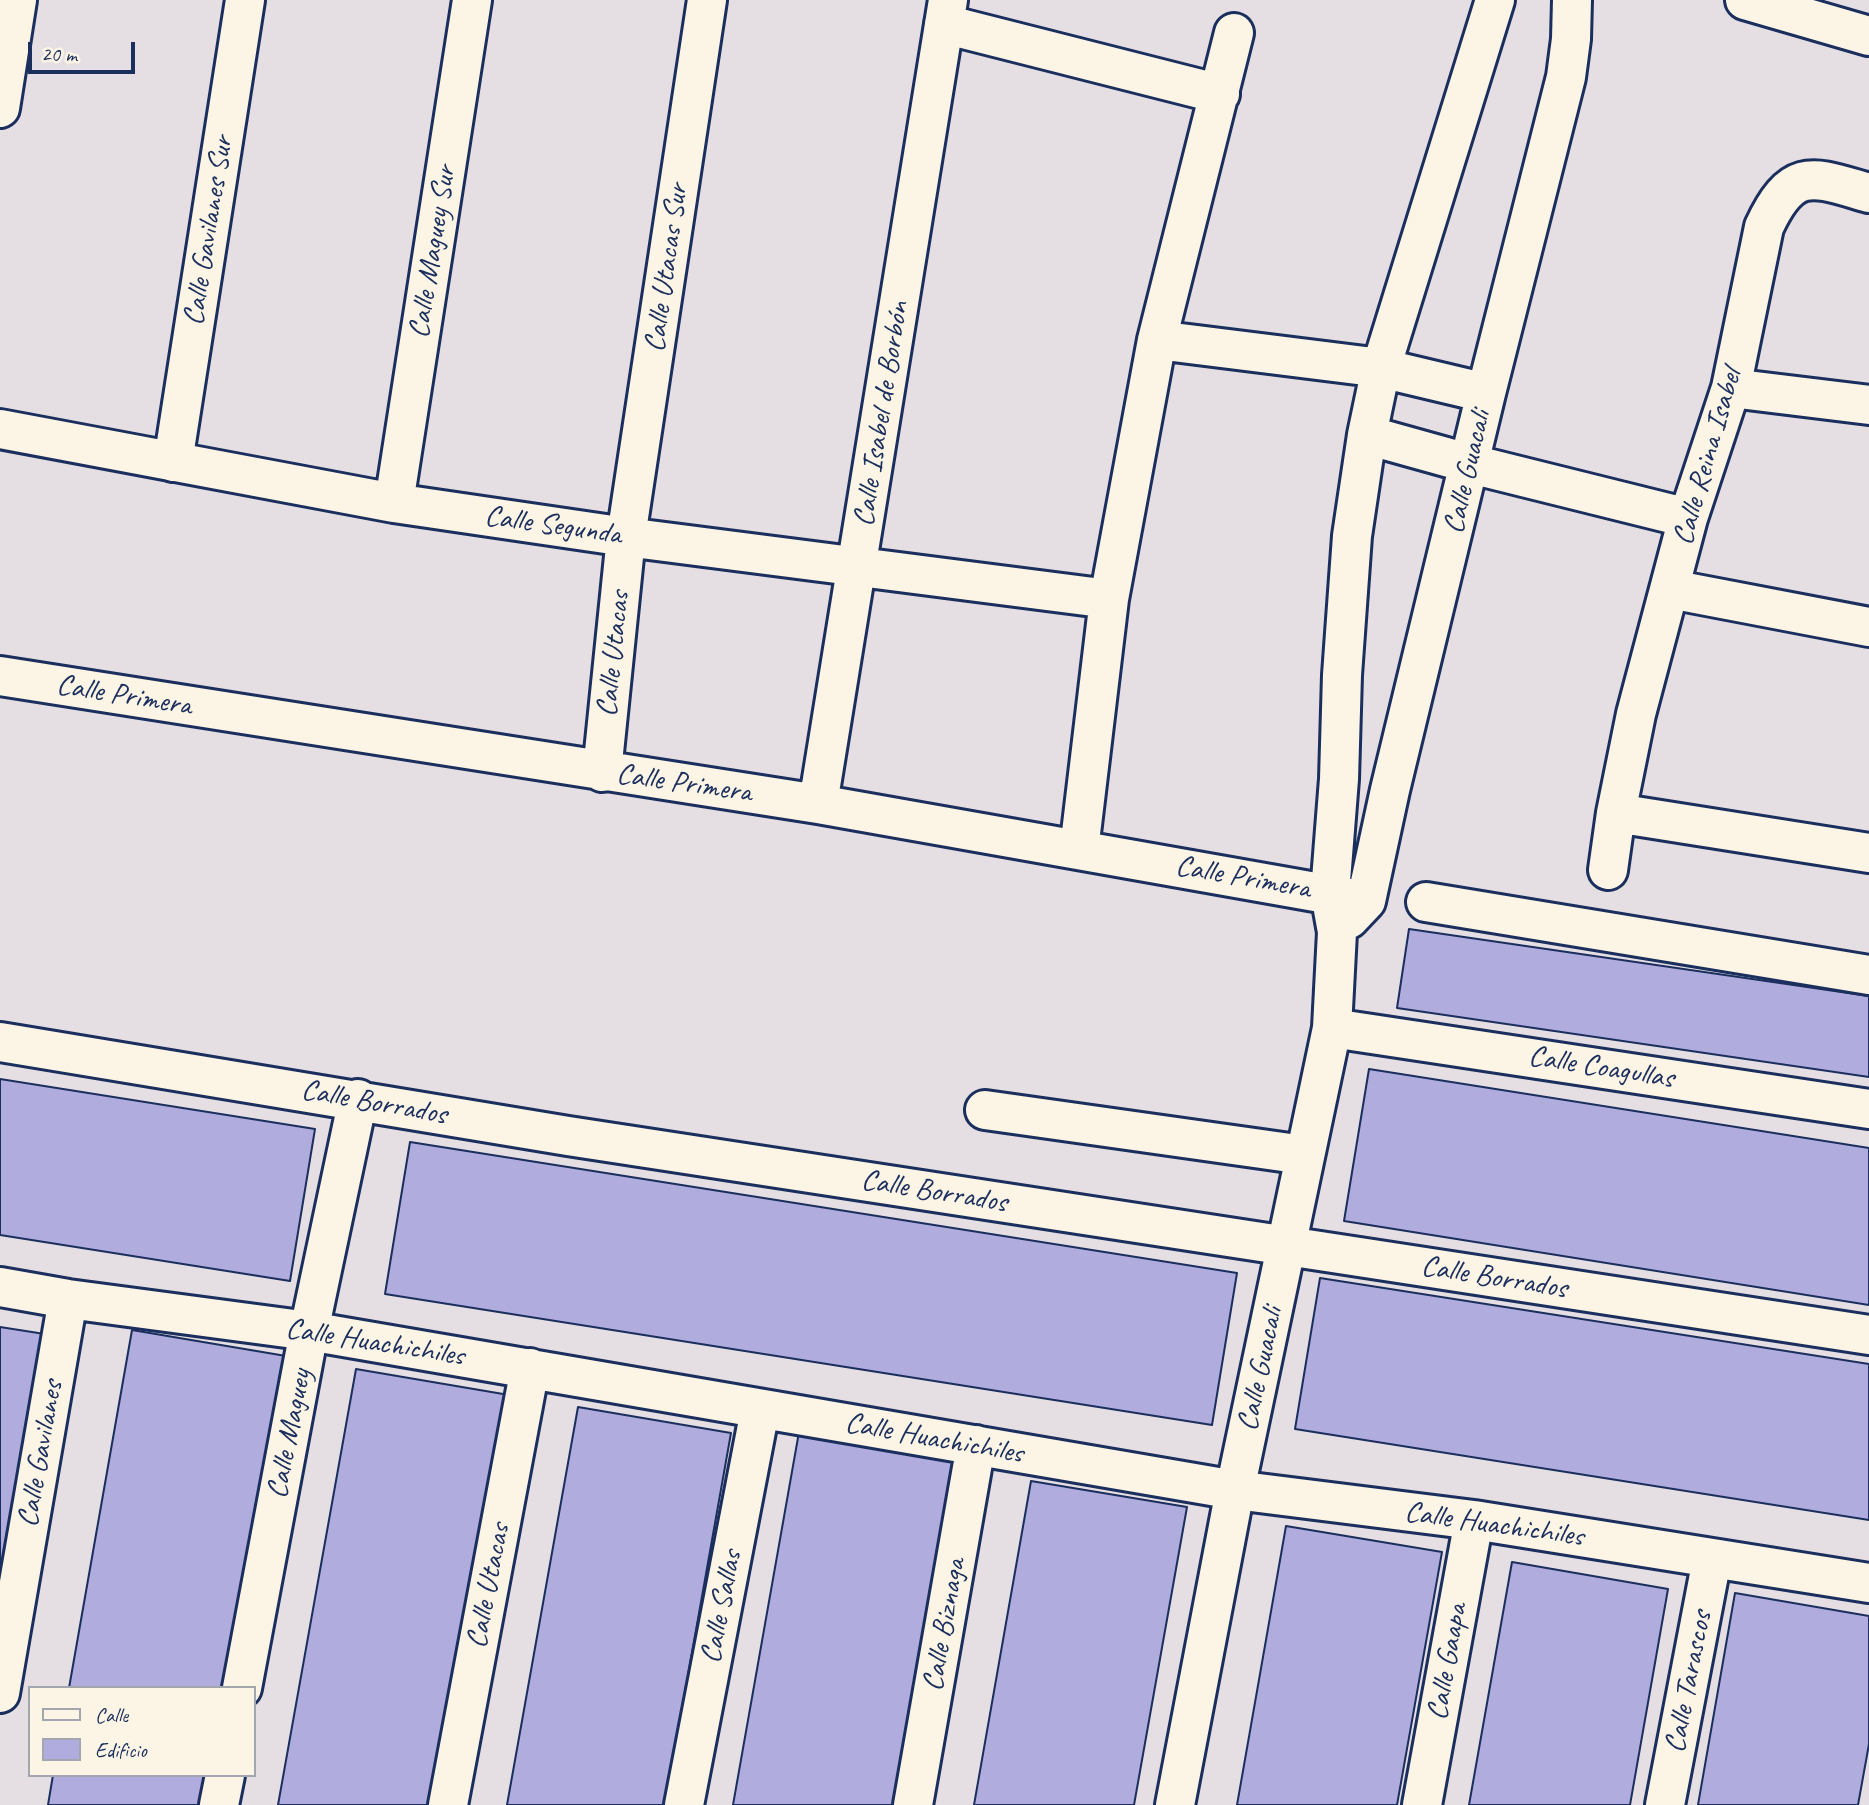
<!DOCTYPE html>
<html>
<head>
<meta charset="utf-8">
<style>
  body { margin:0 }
  #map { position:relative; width:1869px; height:1805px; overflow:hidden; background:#e5dfe3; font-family:Caveat,sans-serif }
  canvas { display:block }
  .legend { position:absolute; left:28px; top:1686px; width:228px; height:91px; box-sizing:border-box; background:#fcf5e5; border:2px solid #a2a6af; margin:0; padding:9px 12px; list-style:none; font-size:21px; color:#1b2f5e }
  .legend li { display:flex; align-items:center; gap:14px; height:35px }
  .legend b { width:35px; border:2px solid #a2a6af }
  .scale { position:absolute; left:28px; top:42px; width:107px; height:32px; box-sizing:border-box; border:4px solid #1b2f5e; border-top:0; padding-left:9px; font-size:21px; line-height:24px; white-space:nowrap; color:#1b2f5e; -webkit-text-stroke:5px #fcf5e5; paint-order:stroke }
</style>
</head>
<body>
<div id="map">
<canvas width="1869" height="1805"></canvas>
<ul class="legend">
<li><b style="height:9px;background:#fcf5e5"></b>Calle</li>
<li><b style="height:19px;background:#b0acdd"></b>Edificio</li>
</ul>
<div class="scale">20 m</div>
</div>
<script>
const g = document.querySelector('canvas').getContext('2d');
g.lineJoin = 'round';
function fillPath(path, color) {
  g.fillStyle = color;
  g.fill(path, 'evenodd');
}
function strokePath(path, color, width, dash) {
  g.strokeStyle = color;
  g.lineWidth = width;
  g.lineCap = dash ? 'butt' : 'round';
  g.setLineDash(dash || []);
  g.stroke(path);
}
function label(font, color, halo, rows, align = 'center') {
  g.font = font + ' Caveat,sans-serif';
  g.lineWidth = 5;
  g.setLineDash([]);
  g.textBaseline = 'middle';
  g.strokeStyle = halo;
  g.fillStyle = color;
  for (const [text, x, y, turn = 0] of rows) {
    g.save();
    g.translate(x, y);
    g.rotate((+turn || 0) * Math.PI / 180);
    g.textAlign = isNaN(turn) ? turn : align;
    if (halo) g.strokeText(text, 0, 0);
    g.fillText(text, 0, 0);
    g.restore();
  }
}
const building = new Path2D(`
  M 1409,929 L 1869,996 L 1869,1077 L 1397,1008 Z
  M 1369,1069 L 1869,1148 L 1869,1305 L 1344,1221 Z
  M 0,1079 L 315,1129 L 290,1281 L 0,1235 Z
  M 410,1142 L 1237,1273 L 1212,1425 L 385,1294 Z
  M 1320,1278 L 1869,1364 L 1869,1520 L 1295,1429 Z
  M 0,1327 L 51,1335 L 0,1625 Z
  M 132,1330 L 286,1356 L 227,1688 L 69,1688 Z
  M 356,1369 L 509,1395 L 436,1805 L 278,1805 Z
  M 578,1407 L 731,1433 L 665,1805 L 507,1805 Z
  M 799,1432 L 954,1458 L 893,1805 L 733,1805 Z
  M 1031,1481 L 1187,1507 L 1134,1805 L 974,1805 Z
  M 1286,1526 L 1442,1552 L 1397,1805 L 1237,1805 Z
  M 1512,1562 L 1668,1589 L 1630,1805 L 1469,1805 Z
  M 1735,1593 L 1869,1616 L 1869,1744 L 1858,1805 L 1698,1805 Z
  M 53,1775 L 211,1775 L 206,1805 L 48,1805 Z`);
const minor = new Path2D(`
  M 1745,0 L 1869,36
  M 944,24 L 1220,94
  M 0,108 L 17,0
  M 1157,340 L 1381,368 L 1486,393
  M 1731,388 L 1869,405
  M 0,429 L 394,503 L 626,537 L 1109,599
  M 1367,435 L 1471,464 L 1688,518
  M 173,462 L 245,0
  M 394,503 L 472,0
  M 1670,589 L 1869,627
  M 0,676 L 818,804 L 1366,901
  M 602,772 L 626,537 L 707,0
  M 818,804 L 948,0
  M 1616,813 L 1869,853
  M 1079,850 L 1109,599 L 1157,340 L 1234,33
  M 1608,870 L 1616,813 L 1636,714 L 1688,518 L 1731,388 L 1764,227 C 1793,165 1813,177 1869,193
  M 1426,902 L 1869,975
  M 1349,919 L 1366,901 L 1390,790 L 1486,393 L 1566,77 L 1571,39 L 1572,0
  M 1332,1028 L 1869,1109
  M 0,1042 L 568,1136 L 1869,1335
  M 985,1110 L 1304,1155
  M 0,1287 L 68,1299 L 309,1331 L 1235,1490 L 1474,1520 L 1869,1583
  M 242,1688 L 309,1331 L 358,1099
  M 0,1693 L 68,1299
  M 219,1805 L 225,1775
  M 448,1805 L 530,1368
  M 684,1805 L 760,1410
  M 913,1805 L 976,1445
  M 1175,1805 L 1235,1490 L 1332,1028 L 1337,932 L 1330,893 L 1339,779 L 1342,675 L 1352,536 L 1367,435 L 1381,368 L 1495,0
  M 1422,1805 L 1474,1520
  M 1665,1805 L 1712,1559`);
const streetNames = [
  ["Calle Gavilanes Sur",209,231,-81],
  ["Calle Maguey Sur",433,252,-81],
  ["Calle Utacas Sur",667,268,-82],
  ["Calle Isabel de Borbón",882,414,-81],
  ["Calle Reina Isabel",1708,457,-74],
  ["Calle Guacali",1468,472,-77],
  ["Calle Segunda",553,526,8],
  ["Calle Utacas",614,654,-84],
  ["Calle Primera",124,696,9],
  ["Calle Primera",684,784,8],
  ["Calle Primera",1243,878,10],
  ["Calle Coagullas",1601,1068,9],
  ["Calle Borrados",374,1103,10],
  ["Calle Borrados",934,1192,9],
  ["Calle Borrados",1494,1278,9],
  ["Calle Huachichiles",375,1343,9],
  ["Calle Guacali",1261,1369,-78],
  ["Calle Maguey",290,1434,-79],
  ["Calle Huachichiles",934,1439,10],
  ["Calle Gavilanes",41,1454,-80],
  ["Calle Huachichiles",1494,1525,8],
  ["Calle Utacas",489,1586,-79],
  ["Calle Sallas",722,1607,-79],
  ["Calle Biznaga",945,1625,-80],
  ["Calle Gaapa",1448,1662,-80],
  ["Calle Tarascos",1689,1682,-79]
];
fillPath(building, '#b0acdd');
strokePath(building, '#1b2f5e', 2);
strokePath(minor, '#1b2f5e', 44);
strokePath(minor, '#fcf5e5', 38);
label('30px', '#1b2f5e', '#fcf5e5', streetNames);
</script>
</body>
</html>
